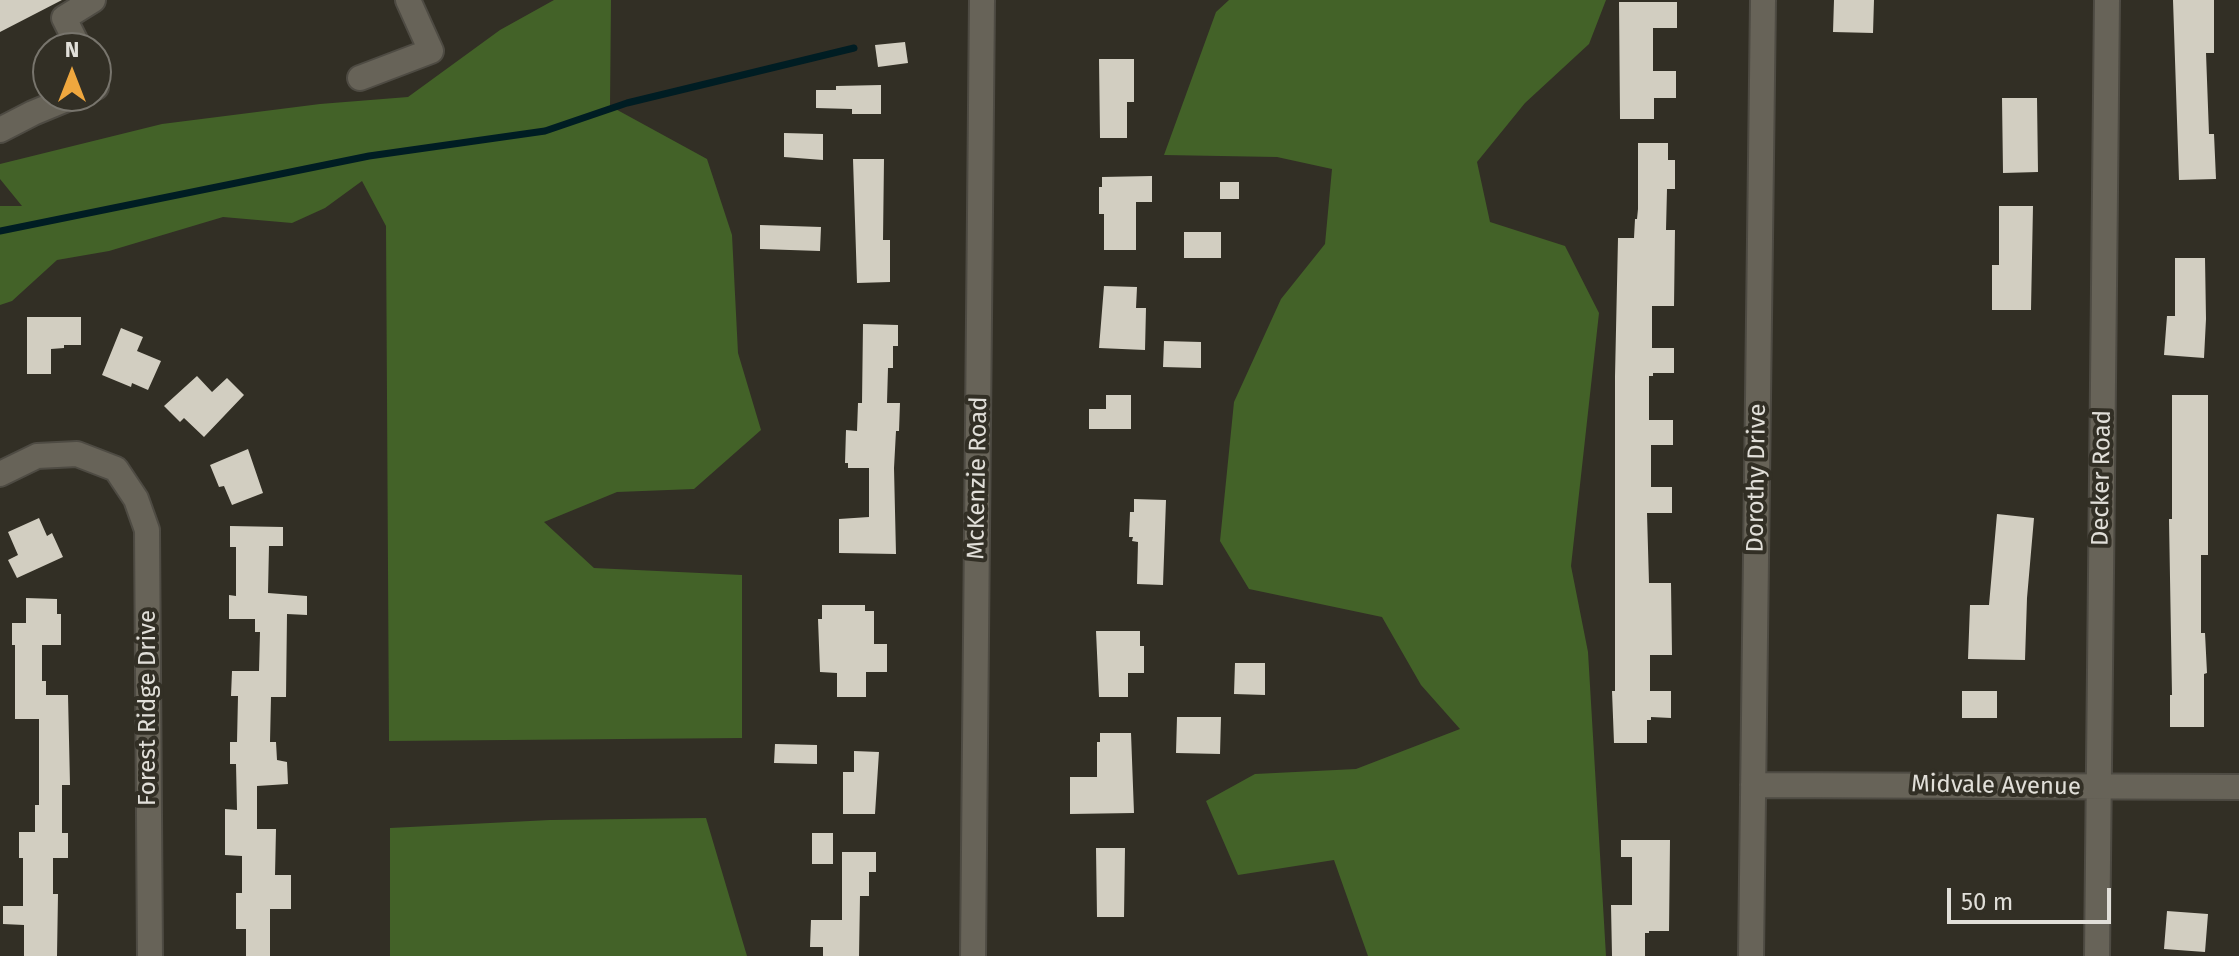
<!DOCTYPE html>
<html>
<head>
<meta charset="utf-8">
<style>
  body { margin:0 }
  #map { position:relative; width:2239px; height:956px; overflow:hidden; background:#322f25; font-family:"Fira Sans",sans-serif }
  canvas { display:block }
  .north { position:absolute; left:32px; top:32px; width:80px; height:80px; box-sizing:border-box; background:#322f25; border:2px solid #78756d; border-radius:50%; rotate:0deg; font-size:22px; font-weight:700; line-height:32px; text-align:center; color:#e1dfd9 }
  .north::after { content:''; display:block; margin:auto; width:28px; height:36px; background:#efa73e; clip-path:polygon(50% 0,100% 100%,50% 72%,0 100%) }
  .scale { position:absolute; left:1947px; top:888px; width:164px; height:36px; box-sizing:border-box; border:4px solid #e1dfd9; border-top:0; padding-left:10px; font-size:24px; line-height:28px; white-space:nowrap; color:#e1dfd9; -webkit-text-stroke:6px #322f25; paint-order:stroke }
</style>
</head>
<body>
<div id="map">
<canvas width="2239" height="956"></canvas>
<div class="north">N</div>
<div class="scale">50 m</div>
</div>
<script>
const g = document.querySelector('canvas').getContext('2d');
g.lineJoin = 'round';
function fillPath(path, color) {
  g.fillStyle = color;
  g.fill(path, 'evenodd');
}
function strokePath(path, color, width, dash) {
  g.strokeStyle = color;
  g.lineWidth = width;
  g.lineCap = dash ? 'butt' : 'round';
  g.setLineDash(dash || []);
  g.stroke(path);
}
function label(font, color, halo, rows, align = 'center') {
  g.font = font + ' "Fira Sans",sans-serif';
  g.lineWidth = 8;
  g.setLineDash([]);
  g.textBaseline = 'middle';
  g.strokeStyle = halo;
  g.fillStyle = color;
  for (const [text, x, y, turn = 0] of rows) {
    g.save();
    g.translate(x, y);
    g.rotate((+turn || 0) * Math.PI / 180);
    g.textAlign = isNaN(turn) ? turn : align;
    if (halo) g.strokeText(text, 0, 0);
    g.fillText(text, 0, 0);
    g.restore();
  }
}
const forest = new Path2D(`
  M 554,0 L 611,0 L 610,106 L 707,159 L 732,235 L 738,353 L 761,430 L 694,489 L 617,492 L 544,522 L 594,568 L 742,575 L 742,738 L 389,741 L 386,226 L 362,181 L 325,208 L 292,223 L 223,217 L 109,251 L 57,260 L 12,301 L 0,305 L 0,206 L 22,206 L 0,179 L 0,164 L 162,124 L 320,104 L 408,97 L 500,30 Z
  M 1229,0 L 1606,0 L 1589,44 L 1525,103 L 1477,162 L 1490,222 L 1565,246 L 1599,313 L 1571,566 L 1588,652 L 1606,956 L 1368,956 L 1334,860 L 1238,875 L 1206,801 L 1255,774 L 1356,769 L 1460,729 L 1421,685 L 1382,617 L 1249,589 L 1220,541 L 1234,402 L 1281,299 L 1325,244 L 1332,169 L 1277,157 L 1164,155 L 1216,12 Z
  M 706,818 L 747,956 L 390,956 L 390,828 L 550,820 Z`);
const stream = new Path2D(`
  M 0,231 L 369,156 L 545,131 L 627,103 L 854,48`);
const building = new Path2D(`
  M 0,0 L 62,0 L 0,32 Z
  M 1834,0 L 1874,0 L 1873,33 L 1833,32 Z
  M 2173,0 L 2214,0 L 2214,53 L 2206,53 L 2209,134 L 2214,134 L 2216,179 L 2179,180 Z
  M 1619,2 L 1677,2 L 1677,28 L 1653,28 L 1653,71 L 1676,71 L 1676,98 L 1654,98 L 1654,119 L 1620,119 Z
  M 905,42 L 908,63 L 878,67 L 875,45 Z
  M 1099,59 L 1134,59 L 1134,102 L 1127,102 L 1127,138 L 1100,138 Z
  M 881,85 L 881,114 L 852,114 L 852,109 L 816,108 L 816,90 L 836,90 L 836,86 Z
  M 2002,98 L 2037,98 L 2038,172 L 2003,173 Z
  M 784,133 L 823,134 L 823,160 L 784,157 Z
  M 1638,143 L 1668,143 L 1668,160 L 1675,160 L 1675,189 L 1667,189 L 1666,230 L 1675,230 L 1674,306 L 1652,306 L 1652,348 L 1674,348 L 1674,373 L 1653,373 L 1653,376 L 1649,376 L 1649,420 L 1673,420 L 1673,445 L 1651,445 L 1651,487 L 1672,487 L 1672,513 L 1647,513 L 1649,583 L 1671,583 L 1672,655 L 1650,655 L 1650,691 L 1671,691 L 1671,718 L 1651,717 L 1651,720 L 1647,720 L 1647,743 L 1614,743 L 1612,691 L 1615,691 L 1615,376 L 1618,238 L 1634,238 L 1635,219 L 1637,219 L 1638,209 Z
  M 853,159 L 884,159 L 883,240 L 890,240 L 890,282 L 857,283 Z
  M 1152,176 L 1152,202 L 1136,202 L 1136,250 L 1104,250 L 1104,214 L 1099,214 L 1099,187 L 1102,187 L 1102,177 Z
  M 1220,182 L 1239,182 L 1239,199 L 1220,199 Z
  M 1999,206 L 2033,206 L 2031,310 L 1992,310 L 1992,265 L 1999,265 Z
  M 760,225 L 821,227 L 820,251 L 760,249 Z
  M 1184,232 L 1221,232 L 1221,258 L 1184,258 Z
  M 2175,258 L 2205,258 L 2206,319 L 2204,358 L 2164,355 L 2167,316 L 2175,316 Z
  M 1104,286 L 1137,287 L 1136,308 L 1146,308 L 1145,350 L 1099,348 Z
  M 27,317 L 81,317 L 81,345 L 64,345 L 64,348 L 51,349 L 51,374 L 27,374 Z
  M 863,324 L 898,325 L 898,346 L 893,346 L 893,368 L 888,368 L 887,403 L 900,403 L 899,431 L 896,431 L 894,468 L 896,554 L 839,553 L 839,519 L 869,517 L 869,468 L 848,468 L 848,463 L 845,463 L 846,430 L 857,431 L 858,403 L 862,403 Z
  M 121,328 L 143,337 L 137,351 L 161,361 L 148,390 L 132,383 L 131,387 L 102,375 Z
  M 1164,341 L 1201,342 L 1201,368 L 1163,367 Z
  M 197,376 L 212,392 L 227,378 L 244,395 L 204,437 L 184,418 L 180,422 L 164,406 Z
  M 1106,395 L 1131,395 L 1131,429 L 1089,429 L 1089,409 L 1106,409 Z
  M 2172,395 L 2208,395 L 2208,555 L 2201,555 L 2201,633 L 2205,633 L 2207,673 L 2204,674 L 2204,727 L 2170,727 L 2170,695 L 2172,695 L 2169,519 L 2172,519 Z
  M 248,449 L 263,493 L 232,505 L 224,486 L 219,487 L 210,465 Z
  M 1134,499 L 1166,500 L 1163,585 L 1137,584 L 1138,542 L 1132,541 L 1133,537 L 1129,537 L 1130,512 L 1134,512 Z
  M 1997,514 L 2034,518 L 2027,598 L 2025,660 L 1968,659 L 1970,605 L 1989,605 Z
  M 39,518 L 47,536 L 52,533 L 63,557 L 17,578 L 8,560 L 18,555 L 8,532 Z
  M 230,526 L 283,527 L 283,546 L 269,546 L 268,593 L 307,596 L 307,615 L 287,614 L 286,697 L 271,697 L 270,742 L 276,742 L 277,760 L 287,762 L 288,784 L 257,786 L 257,829 L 276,829 L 275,875 L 291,875 L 291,909 L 270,909 L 270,956 L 246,956 L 246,929 L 236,929 L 236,893 L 242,893 L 242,856 L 225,855 L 225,809 L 237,810 L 236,764 L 230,764 L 230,742 L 237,742 L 238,696 L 231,696 L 232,671 L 259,671 L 260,632 L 255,632 L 255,619 L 229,619 L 229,595 L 236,596 L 236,547 L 230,547 Z
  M 26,598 L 57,599 L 57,614 L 61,614 L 61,645 L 42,645 L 42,681 L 46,681 L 46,695 L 68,695 L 70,785 L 62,785 L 62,833 L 68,833 L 68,858 L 53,858 L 53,894 L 58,894 L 57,956 L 24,956 L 24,925 L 3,924 L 3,906 L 23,906 L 23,858 L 19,858 L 19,832 L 35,832 L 35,805 L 39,805 L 39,719 L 15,719 L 15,645 L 12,645 L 12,623 L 26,623 Z
  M 822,605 L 865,605 L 865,611 L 874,611 L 874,644 L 887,644 L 887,672 L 866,672 L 866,697 L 837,697 L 837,673 L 820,672 L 818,619 L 822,619 Z
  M 1096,631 L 1140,631 L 1140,646 L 1144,646 L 1144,673 L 1128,673 L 1128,697 L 1099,697 Z
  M 1235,663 L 1265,663 L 1265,695 L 1234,694 Z
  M 1962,691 L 1997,691 L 1997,718 L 1962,718 Z
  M 1177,717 L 1221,717 L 1220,754 L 1176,753 Z
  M 1100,733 L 1131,733 L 1134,813 L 1070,814 L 1070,777 L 1097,777 L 1097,742 L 1100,742 Z
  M 775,744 L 817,745 L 817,764 L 774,763 Z
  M 854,751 L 879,752 L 875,814 L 843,814 L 843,772 L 854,772 Z
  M 812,833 L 833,833 L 833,864 L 812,864 Z
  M 1621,840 L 1670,840 L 1669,931 L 1649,931 L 1649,933 L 1645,933 L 1645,956 L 1612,956 L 1611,905 L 1632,905 L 1632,857 L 1621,857 Z
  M 1096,848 L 1125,848 L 1124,917 L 1097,917 Z
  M 842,852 L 876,852 L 876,872 L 869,872 L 869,896 L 860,896 L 859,956 L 823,956 L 823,947 L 810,947 L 811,920 L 842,920 Z
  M 2167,911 L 2208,914 L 2205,952 L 2164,949 Z`);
const minor = new Path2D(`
  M 79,48 L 64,18 L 93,0
  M 360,78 L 431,51 L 408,0
  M 96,82 L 96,87
  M 0,130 L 33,113 L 74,96
  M 0,474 L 37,456 L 77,454 L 116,469 L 136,499 L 147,530 L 150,956
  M 1753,785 L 2239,787
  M 973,956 L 982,0
  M 1751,956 L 1763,0
  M 2097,956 L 2107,0`);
const streetNames = [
  ["McKenzie Road",978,478,-89],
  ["Dorothy Drive",1757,478,-89],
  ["Decker Road",2102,478,-89],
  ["Forest Ridge Drive",148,708,-90],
  ["Midvale Avenue",1996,786,1]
];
fillPath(forest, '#436228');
strokePath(stream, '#001d23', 7);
fillPath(building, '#d2cec1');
strokePath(minor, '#4e4b43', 28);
strokePath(minor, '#676358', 24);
label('24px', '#e1dfd9', '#322f25', streetNames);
</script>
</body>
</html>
